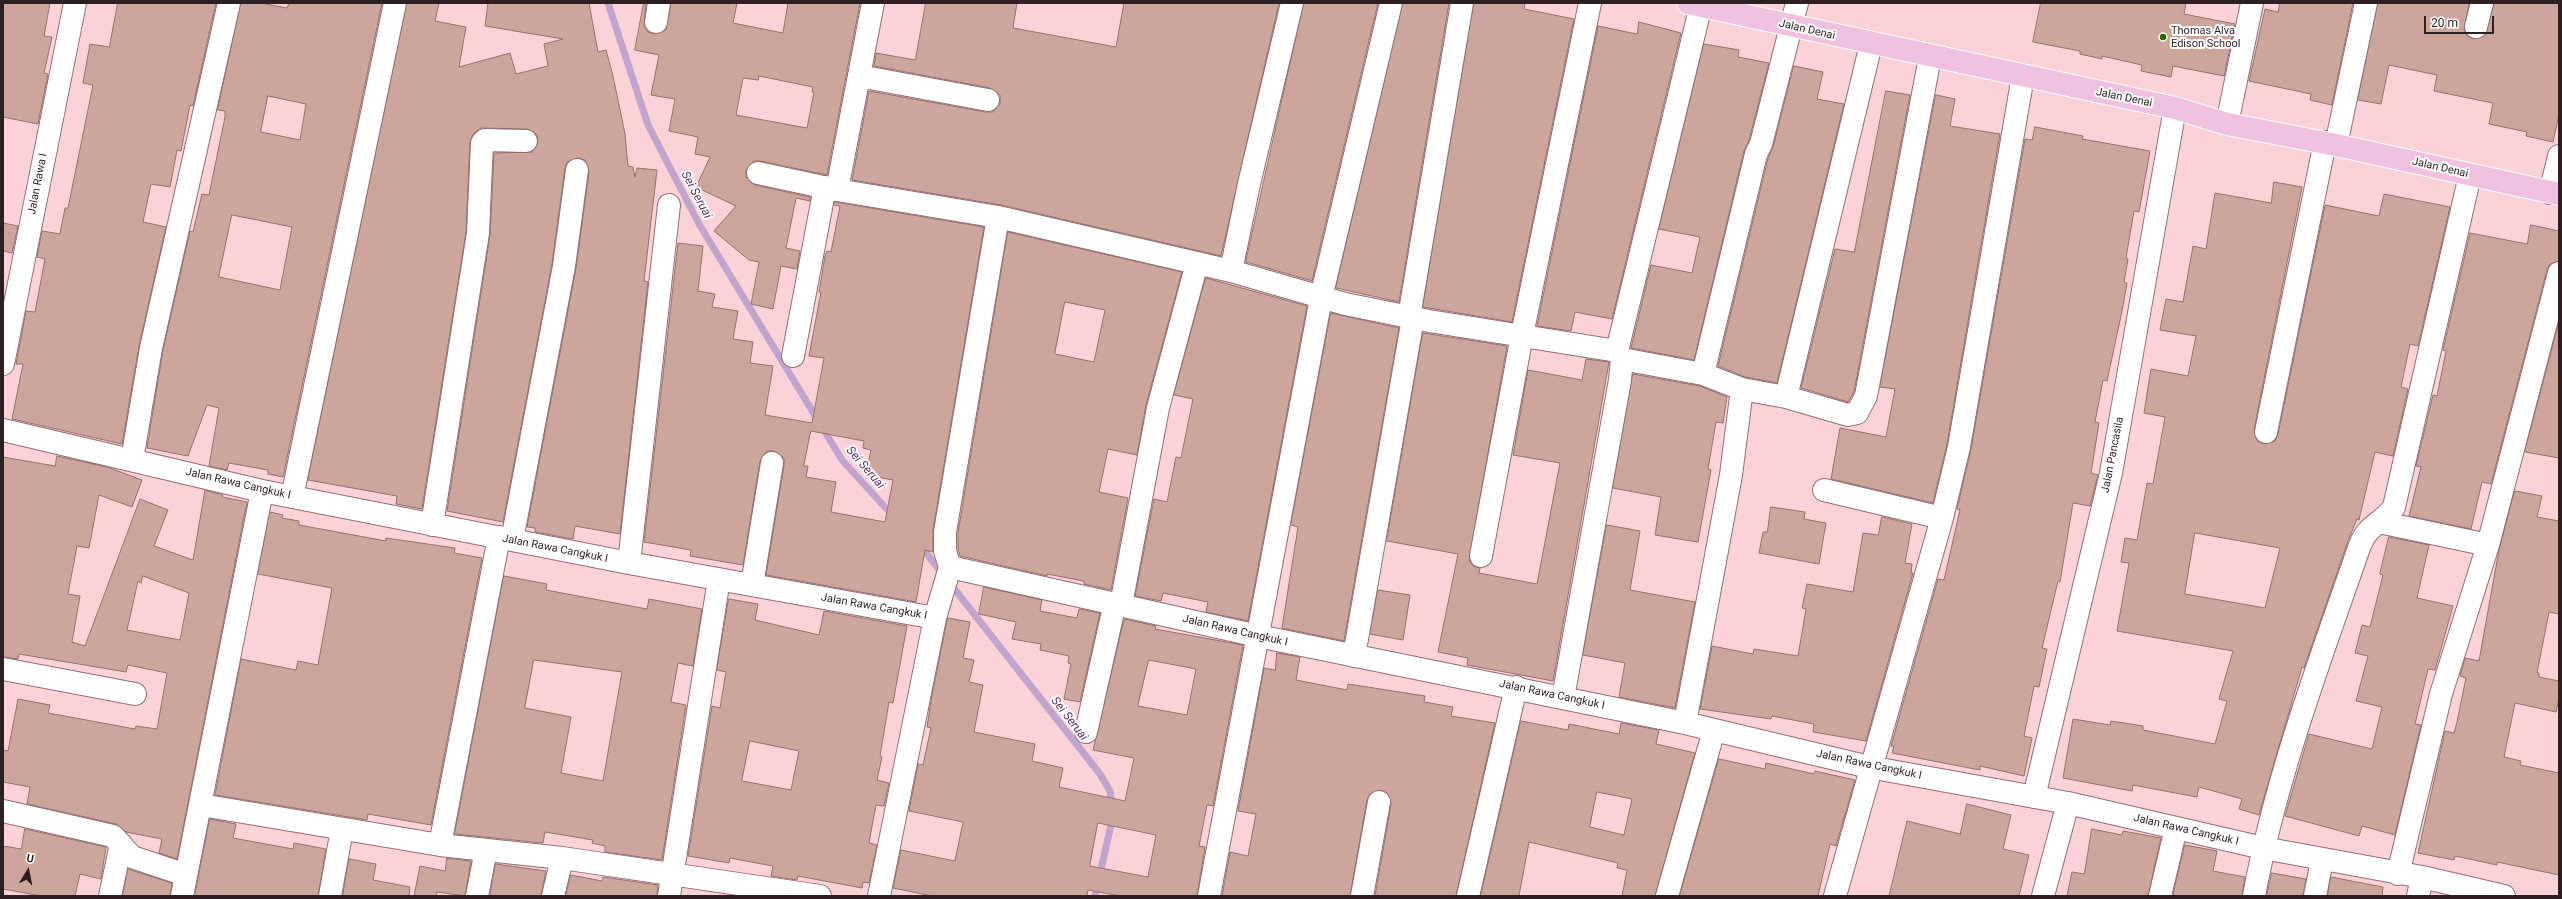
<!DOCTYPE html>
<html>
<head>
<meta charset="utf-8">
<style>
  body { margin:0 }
  #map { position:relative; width:2562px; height:899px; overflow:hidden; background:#fbd2d8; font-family:Roboto,sans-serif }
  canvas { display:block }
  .frame { position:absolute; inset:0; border:4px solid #2e1f22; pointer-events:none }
  .north { position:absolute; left:8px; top:851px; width:40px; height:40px; -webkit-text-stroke:3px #fff; paint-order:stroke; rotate:10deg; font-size:11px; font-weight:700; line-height:16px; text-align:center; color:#2e1f22 }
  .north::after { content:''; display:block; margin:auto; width:14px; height:18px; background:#2e1f22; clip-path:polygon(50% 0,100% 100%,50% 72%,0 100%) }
  .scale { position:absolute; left:2424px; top:16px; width:70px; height:18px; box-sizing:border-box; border:2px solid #2e1f22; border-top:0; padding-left:5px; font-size:12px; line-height:14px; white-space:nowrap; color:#2e1f22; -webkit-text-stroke:3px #fff; paint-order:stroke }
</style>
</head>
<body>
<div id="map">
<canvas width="2562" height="899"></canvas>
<div class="frame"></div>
<div class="north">U</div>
<div class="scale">20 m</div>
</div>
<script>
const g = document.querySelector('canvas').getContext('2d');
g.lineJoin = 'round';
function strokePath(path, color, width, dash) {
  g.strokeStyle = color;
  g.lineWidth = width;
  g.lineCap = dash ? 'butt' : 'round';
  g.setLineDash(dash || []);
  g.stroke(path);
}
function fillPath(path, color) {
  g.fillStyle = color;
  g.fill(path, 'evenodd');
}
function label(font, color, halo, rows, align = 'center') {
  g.font = font + ' Roboto,sans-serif';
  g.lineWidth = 4;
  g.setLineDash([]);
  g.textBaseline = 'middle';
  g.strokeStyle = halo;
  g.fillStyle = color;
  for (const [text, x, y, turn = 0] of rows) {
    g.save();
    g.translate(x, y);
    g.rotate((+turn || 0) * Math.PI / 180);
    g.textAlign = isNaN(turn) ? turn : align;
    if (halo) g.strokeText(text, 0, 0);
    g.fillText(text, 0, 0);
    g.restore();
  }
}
const stream = new Path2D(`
  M 608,3 L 648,125 L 699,224 L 842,460 L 894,517
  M 919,544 L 1100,774 L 1110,791 L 1112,805 L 1111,825 L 1095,896`);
const building = new Path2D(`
  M 3,3 L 50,3 L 44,36 L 52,37 L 44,73 L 48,74 L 38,124 L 3,117 Z
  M 118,3 L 216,3 L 193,106 L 190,105 L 181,151 L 177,150 L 170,187 L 151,184 L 143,222 L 166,227 L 139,346 L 122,444 L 12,419 L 23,364 L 16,364 L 26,311 L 35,312 L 45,259 L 37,257 L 42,231 L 60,234 L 65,208 L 68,208 L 93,85 L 83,83 L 90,44 L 109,47 Z
  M 241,3 L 261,3 L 287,8 L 289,3 L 382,3 L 283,477 L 268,474 L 268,470 L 229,463 L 227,470 L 209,466 L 219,408 L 207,405 L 188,456 L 147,448 L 163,350 L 190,231 L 193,232 L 202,194 L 209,195 L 225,117 L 225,111 L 218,110 ZM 268,96 L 306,104 L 300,140 L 261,132 ZM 232,215 L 292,227 L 280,290 L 219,277 Z
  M 407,3 L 439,3 L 435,21 L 466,27 L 459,67 L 510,53 L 516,74 L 548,66 L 544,44 L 563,39 L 485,26 L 488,3 L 589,3 L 598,52 L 606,50 L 613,76 L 625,134 L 628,166 L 633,167 L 635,177 L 637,168 L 657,170 L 644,281 L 648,282 L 620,534 L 575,526 L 573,539 L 535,532 L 535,528 L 527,527 L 576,268 L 589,172 L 585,160 L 578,158 L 567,162 L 565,168 L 552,264 L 503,522 L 447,511 L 490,235 L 494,153 L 532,152 L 538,142 L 537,135 L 527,129 L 481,128 L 473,134 L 470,142 L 466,232 L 422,509 L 396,504 L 397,496 L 308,480 Z
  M 644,3 L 646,3 L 644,26 L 648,32 L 654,34 L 666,30 L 671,3 L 737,3 L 733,23 L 783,33 L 788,3 L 860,3 L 827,175 L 760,161 L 754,161 L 746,170 L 746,177 L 755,185 L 810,197 L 810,201 L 796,198 L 786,248 L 800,251 L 797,269 L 781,266 L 773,309 L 751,304 L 759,262 L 749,260 L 714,231 L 736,206 L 696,187 L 710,157 L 695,154 L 698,137 L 669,131 L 675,99 L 651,95 L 659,55 L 635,50 ZM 759,76 L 813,87 L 812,92 L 814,92 L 807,128 L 736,115 L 743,78 L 758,80 Z
  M 926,3 L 1017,3 L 1013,28 L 1116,47 L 1124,3 L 1279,3 L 1221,256 L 1001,205 L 852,180 L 869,91 L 986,112 L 993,112 L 1000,103 L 1000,95 L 990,88 L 874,66 L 876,53 L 915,60 Z
  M 1304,3 L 1378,3 L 1312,281 L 1246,262 Z
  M 1403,3 L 1449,3 L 1399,302 L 1336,288 Z
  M 1474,3 L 1525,3 L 1524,9 L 1574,19 L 1512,322 L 1423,307 Z
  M 2041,3 L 2186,3 L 2184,14 L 2235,24 L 2224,76 L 2173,66 L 2171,77 L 2141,71 L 2142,65 L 2102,56 L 2102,59 L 2080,54 L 2080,51 L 2033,42 Z
  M 2280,3 L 2353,3 L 2332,105 L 2310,100 L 2311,94 L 2249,81 L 2265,9 L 2278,12 Z
  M 2378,3 L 2469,3 L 2464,30 L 2467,36 L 2473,39 L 2485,35 L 2494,3 L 2559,3 L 2559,114 L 2553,142 L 2526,136 L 2527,132 L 2489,124 L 2493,103 L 2434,91 L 2437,75 L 2389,65 L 2381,104 L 2358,100 Z
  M 1639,22 L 1681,33 L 1612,319 L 1575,312 L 1571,331 L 1537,326 L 1598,26 L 1637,34 Z
  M 1704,44 L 1739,50 L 1738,57 L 1769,63 L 1749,140 L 1744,151 L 1694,360 L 1631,348 L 1651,265 L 1692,273 L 1700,237 L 1659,229 Z
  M 1794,66 L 1823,72 L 1817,99 L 1844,104 L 1777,383 L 1745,377 L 1718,366 L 1768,158 L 1773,147 Z
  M 1886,91 L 1910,95 L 1854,392 L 1848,402 L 1801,388 L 1835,249 L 1854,252 Z
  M 1936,95 L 1955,99 L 1950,126 L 2000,134 L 1947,444 L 1933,503 L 1831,479 L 1840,428 L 1886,437 L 1895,389 L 1880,387 Z
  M 2035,127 L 2083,136 L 2082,139 L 2150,151 L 2139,212 L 2134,211 L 2126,258 L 2128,259 L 2124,282 L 2127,283 L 2122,311 L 2107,381 L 2103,380 L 2095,422 L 2099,423 L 2091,473 L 2098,475 L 2090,506 L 2073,503 L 2060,582 L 2058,581 L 2042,648 L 2047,649 L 2039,687 L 2034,686 L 2024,736 L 2032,738 L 2024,776 L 1980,766 L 1980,770 L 1892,753 L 1894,746 L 1891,746 L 1938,579 L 1944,580 L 1960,510 L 1957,509 L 1971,449 L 2025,139 L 2032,140 Z
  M 2274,182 L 2302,187 L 2254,430 L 2257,441 L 2264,444 L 2275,441 L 2278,434 L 2325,205 L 2379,216 L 2384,194 L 2450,207 L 2418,346 L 2410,344 L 2401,387 L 2408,389 L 2393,456 L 2375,452 L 2359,520 L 2357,519 L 2348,541 L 2304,668 L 2302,667 L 2259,815 L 2239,809 L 2242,799 L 2199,787 L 2197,797 L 2133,785 L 2132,791 L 2063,778 L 2073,719 L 2110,725 L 2111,721 L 2143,726 L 2143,730 L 2215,744 L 2227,701 L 2219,699 L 2233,651 L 2117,631 L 2129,563 L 2121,562 L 2125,538 L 2137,540 L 2147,483 L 2153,484 L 2165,417 L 2144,413 L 2151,369 L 2188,376 L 2196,336 L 2160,330 L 2166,299 L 2183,302 L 2193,246 L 2206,249 L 2215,193 L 2271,203 ZM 2195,533 L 2280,548 L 2265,608 L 2185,594 Z
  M 835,202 L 984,227 L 933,530 L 933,552 L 925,550 L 916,602 L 766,575 L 784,465 L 784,458 L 774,451 L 767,451 L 760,461 L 743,565 L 690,556 L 691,550 L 644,542 L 678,243 L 703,246 L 698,291 L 715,294 L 712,307 L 738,311 L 733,339 L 753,342 L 750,363 L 773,366 L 765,415 L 812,423 L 824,358 L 809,356 L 821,292 L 819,292 L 825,256 L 827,251 L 831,252 L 840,206 L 834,205 ZM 811,431 L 864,441 L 863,448 L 871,450 L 866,475 L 893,480 L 885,522 L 831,512 L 836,482 L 806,477 L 808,466 L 804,466 Z
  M 3,223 L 18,226 L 12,253 L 3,251 Z
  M 2531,225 L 2559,231 L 2559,261 L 2550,264 L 2547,270 L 2491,484 L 2482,482 L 2471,529 L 2409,516 L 2421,467 L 2416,466 L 2433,395 L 2437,396 L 2446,351 L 2443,350 L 2470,233 L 2527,244 Z
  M 1008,232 L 1182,272 L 1146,405 L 1137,455 L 1108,449 L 1099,492 L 1128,498 L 1111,590 L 1084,584 L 1084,581 L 1047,574 L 1047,576 L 960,556 L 958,549 L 958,533 ZM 1065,302 L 1105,310 L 1094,362 L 1055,354 Z
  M 1206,278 L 1307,306 L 1248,621 L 1206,612 L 1208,602 L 1163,593 L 1161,601 L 1135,596 L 1154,499 L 1167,502 L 1176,457 L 1181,458 L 1193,399 L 1174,395 Z
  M 1331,313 L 1399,328 L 1344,641 L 1282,628 L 1298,527 L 1291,525 Z
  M 2559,322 L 2559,458 L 2525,452 Z
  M 1423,333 L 1507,346 L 1469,560 L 1473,566 L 1480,568 L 1479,573 L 1537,584 L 1560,463 L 1513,455 L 1528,370 L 1582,380 L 1586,359 L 1609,362 L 1553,681 L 1467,665 L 1468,658 L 1438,652 L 1458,554 L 1387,541 Z
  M 1633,374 L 1700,386 L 1727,397 L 1723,423 L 1716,422 L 1708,469 L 1711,470 L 1698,542 L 1655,535 L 1661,497 L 1613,488 Z
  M 57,456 L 107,467 L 142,480 L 132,507 L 99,495 L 89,548 L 77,546 L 68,594 L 80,596 L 72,642 L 85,646 L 140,499 L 168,510 L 154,546 L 193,560 L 205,490 L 223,495 L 222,497 L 247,502 L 177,859 L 159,853 L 162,839 L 126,832 L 116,824 L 27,804 L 30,787 L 3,782 L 3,750 L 8,751 L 18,699 L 50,705 L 48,713 L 135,729 L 136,726 L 157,729 L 167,673 L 128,665 L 126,672 L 19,654 L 18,659 L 3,657 L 3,457 L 55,466 ZM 143,576 L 189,593 L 180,640 L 127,630 L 138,581 L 141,583 Z
  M 2515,491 L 2542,496 L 2537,517 L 2559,521 L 2559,614 L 2549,612 L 2537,673 L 2539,673 L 2539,677 L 2559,681 L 2559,698 L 2556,712 L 2515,703 L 2504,757 L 2521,761 L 2520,765 L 2559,773 L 2559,875 L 2497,862 L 2497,865 L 2455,856 L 2454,860 L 2418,853 L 2445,731 L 2454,733 L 2457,722 L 2466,678 L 2460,676 L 2465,658 L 2479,661 L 2499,550 Z
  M 1771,507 L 1805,512 L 1804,519 L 1826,523 L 1819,564 L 1759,553 L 1763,532 L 1767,532 Z
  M 270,512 L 283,515 L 282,518 L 299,521 L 299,525 L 386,541 L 386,538 L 455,548 L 454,553 L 482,558 L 431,825 L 368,814 L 367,820 L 215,795 L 241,659 L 296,670 L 298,661 L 318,665 L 332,588 L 258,574 Z
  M 1882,517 L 1912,524 L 1905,563 L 1912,564 L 1911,573 L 1913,573 L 1866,741 L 1813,732 L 1814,724 L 1772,716 L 1771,719 L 1700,709 L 1712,646 L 1753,654 L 1754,649 L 1798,656 L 1806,609 L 1802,608 L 1807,584 L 1853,592 L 1863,533 L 1878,535 Z
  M 1607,525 L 1640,531 L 1630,590 L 1695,602 L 1675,708 L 1619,697 L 1625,663 L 1583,655 Z
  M 2389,537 L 2429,545 L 2417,598 L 2453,606 L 2435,670 L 2428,669 L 2415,724 L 2421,725 L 2395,835 L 2362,826 L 2359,836 L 2285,816 L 2309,734 L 2372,749 L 2382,707 L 2356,701 L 2368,656 L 2355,653 L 2362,625 L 2370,627 L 2383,575 L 2380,574 Z
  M 504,576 L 547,584 L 546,590 L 647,609 L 649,599 L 702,609 L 693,666 L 678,663 L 671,702 L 686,705 L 662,860 L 605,852 L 605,846 L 592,843 L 593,840 L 545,832 L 543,843 L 455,834 ZM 534,660 L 622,672 L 603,781 L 561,773 L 571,717 L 525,708 Z
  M 984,587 L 1042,600 L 1040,611 L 1077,618 L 1079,609 L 1100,613 L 1080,702 L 1064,699 L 1071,664 L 1068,663 L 1069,656 L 1040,650 L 1041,644 L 1012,639 L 1016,622 L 979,614 Z
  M 1378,590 L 1410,595 L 1403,640 L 1370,634 Z
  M 729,599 L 758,604 L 755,620 L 819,635 L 824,611 L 907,626 L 893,703 L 889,702 L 880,756 L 882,757 L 877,780 L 889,783 L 884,806 L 876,805 L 869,843 L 877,845 L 869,883 L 863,882 L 862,888 L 798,876 L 797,880 L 771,876 L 773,866 L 730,858 L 729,863 L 688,856 L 712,706 L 720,708 L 726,672 L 717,670 ZM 750,741 L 799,751 L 791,790 L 742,781 Z
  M 948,618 L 970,622 L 963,658 L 974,660 L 969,682 L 983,685 L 974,732 L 1035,744 L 1032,761 L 1063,768 L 1059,787 L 1125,801 L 1134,758 L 1093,750 L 1124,619 L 1156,626 L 1155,629 L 1243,645 L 1213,806 L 1207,805 L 1199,846 L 1205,847 L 1197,896 L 1120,896 L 1088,890 L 1087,896 L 932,896 L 893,888 L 901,850 L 955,861 L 963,822 L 909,811 L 918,764 L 923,765 L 931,728 L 927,727 L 932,695 ZM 1149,660 L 1196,669 L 1187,715 L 1138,706 ZM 1098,823 L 1156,835 L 1148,877 L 1090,866 Z
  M 1277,653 L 1300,657 L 1296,680 L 1347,690 L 1348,684 L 1425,696 L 1424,702 L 1453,707 L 1451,716 L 1495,723 L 1456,896 L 1375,896 L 1391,804 L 1387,793 L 1381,790 L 1370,794 L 1367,800 L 1350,896 L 1222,896 L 1230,852 L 1248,856 L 1256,814 L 1238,811 L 1264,668 L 1275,670 Z
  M 1521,721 L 1568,730 L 1569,724 L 1619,734 L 1621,723 L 1659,730 L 1656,744 L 1695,753 L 1655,896 L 1622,896 L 1627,870 L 1617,868 L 1618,863 L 1529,842 L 1519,896 L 1481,896 ZM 1597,792 L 1632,799 L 1624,835 L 1590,827 Z
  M 1719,759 L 1765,769 L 1766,763 L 1814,774 L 1815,771 L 1855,780 L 1836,846 L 1830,844 L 1818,896 L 1680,896 Z
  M 1967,804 L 2011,815 L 2003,849 L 2029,855 L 2019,896 L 1889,896 L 1907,821 L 1960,834 Z
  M 210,819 L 236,824 L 233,838 L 293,849 L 294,843 L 326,849 L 318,896 L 195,896 Z
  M 25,829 L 106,847 L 101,879 L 80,874 L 75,896 L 41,896 L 3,889 L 3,846 L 21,849 Z
  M 2092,829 L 2122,835 L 2123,831 L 2161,838 L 2148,896 L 2067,896 L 2072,872 L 2084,874 Z
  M 2185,845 L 2217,851 L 2213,871 L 2245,877 L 2242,896 L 2173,896 Z
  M 447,858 L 471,861 L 465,896 L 437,892 L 436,896 L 414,896 L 420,866 L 445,871 Z
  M 349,859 L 376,864 L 373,880 L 410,887 L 409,896 L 343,896 Z
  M 496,864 L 546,871 L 541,896 L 490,896 Z
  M 128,869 L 172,883 L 170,896 L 123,896 Z
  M 2272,873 L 2306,879 L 2303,896 L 2267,896 Z
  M 571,875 L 602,881 L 603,877 L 658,885 L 657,896 L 566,896 Z
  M 2331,877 L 2383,887 L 2382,896 L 2328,896 Z`);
const minor = new Path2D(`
  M 656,22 L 659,3
  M 2476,27 L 2482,3
  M 859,76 L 988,100
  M 2227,124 L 2252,3
  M 2336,145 L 2366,3
  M 758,173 L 837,190 L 998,217 L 1231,271 L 1345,304 L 1429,321 L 1617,351
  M 837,190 L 873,3
  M 2550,193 L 2559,156
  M 1231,271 L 1249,184 L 1292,3
  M 1409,317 L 1462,3
  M 793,356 L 825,187
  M 1622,359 L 1703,374 L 1742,389 L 1786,397 L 1848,415 L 1857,413 L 1866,396 L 1930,57
  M 3,364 L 75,3
  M 1703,374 L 1756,154 L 1761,144 L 1797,3
  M 1786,397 L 1871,44
  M 3,430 L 262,491 L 629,563 L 935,618 L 950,567 L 1258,636 L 1685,723 L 1869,767 L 2068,803 L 2263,848 L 2422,877 L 2504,896
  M 2266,432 L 2325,142
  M 132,460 L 151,348 L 229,3
  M 1824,490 L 1942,518
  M 292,497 L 395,3
  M 2379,522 L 2488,545
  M 432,525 L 478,233 L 482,143 L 485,140 L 526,141
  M 512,540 L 564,266 L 577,170
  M 1481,556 L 1522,335 L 1590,3
  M 629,563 L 669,205
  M 950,567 L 945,551 L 945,532 L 998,217
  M 752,585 L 772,463
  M 1121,605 L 1158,408 L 1197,263
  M 1354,656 L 1413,318
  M 3,669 L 135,694
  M 1563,698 L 1620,380 L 1622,359 L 1617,351 L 1701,5
  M 1685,723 L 1731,475 L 1742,389
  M 1086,732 L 1115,603
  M 2034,797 L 2111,473 L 2175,108
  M 201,805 L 440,845 L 562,858 L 820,896
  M 3,811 L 113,836 L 132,857 L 186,875
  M 440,845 L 499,537
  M 2398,874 L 2441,694 L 2488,545 L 2559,273
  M 110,896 L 121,844
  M 182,896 L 262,491
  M 330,896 L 342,829
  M 477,896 L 486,850
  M 553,896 L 562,858
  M 669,896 L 719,579
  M 879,896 L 935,618
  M 1209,896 L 1321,298 L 1391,3
  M 1362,896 L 1379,802
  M 1468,896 L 1516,687
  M 1667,896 L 1714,730
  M 1835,896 L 1942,518 L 1959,447 L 2023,76
  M 2043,896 L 2068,803
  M 2160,896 L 2176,828
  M 2254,896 C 2276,776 2320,660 2360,545 C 2369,523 2381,525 2394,507 L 2470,175
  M 2315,896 L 2322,860
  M 2418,896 L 2422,877`);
const major = new Path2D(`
  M 1688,3 L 2175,108 L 2227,124 L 2336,145 L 2559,194`);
const markers = [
  [2163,37,4,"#276a00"]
];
const streetNames = [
  ["Jalan Denai",1807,30,13],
  ["Jalan Denai",2124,98,12],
  ["Jalan Denai",2440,168,13],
  ["Jalan Rawa I",38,184,-79],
  ["Jalan Pancasila",2113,455,-79],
  ["Jalan Rawa Cangkuk I",238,484,13],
  ["Jalan Rawa Cangkuk I",555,549,11],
  ["Jalan Rawa Cangkuk I",874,607,10],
  ["Jalan Rawa Cangkuk I",1235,631,13],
  ["Jalan Rawa Cangkuk I",1552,695,12],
  ["Jalan Rawa Cangkuk I",1869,765,12],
  ["Jalan Rawa Cangkuk I",2186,830,13]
];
const poiNames = [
  ["Thomas Alva",2171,31],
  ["Edison School",2171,44]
];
const waterNames = [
  ["Sei Seruai",696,195,62],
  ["Sei Seruai",865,468,49],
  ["Sei Seruai",1069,719,52]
];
strokePath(stream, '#c0a4cd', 7);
fillPath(building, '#cca69d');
strokePath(building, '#957169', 1);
strokePath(minor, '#926e74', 24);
strokePath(major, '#fff', 24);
strokePath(minor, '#fff', 22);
strokePath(major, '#f0c1df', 22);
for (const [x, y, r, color] of markers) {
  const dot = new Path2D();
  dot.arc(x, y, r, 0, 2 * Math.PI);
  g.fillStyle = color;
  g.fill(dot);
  strokePath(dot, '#fff', 1.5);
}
label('11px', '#2e1f22', '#fff', streetNames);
label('11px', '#2e1f22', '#fff', poiNames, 'left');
label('italic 12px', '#583368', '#fff', waterNames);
</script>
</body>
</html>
